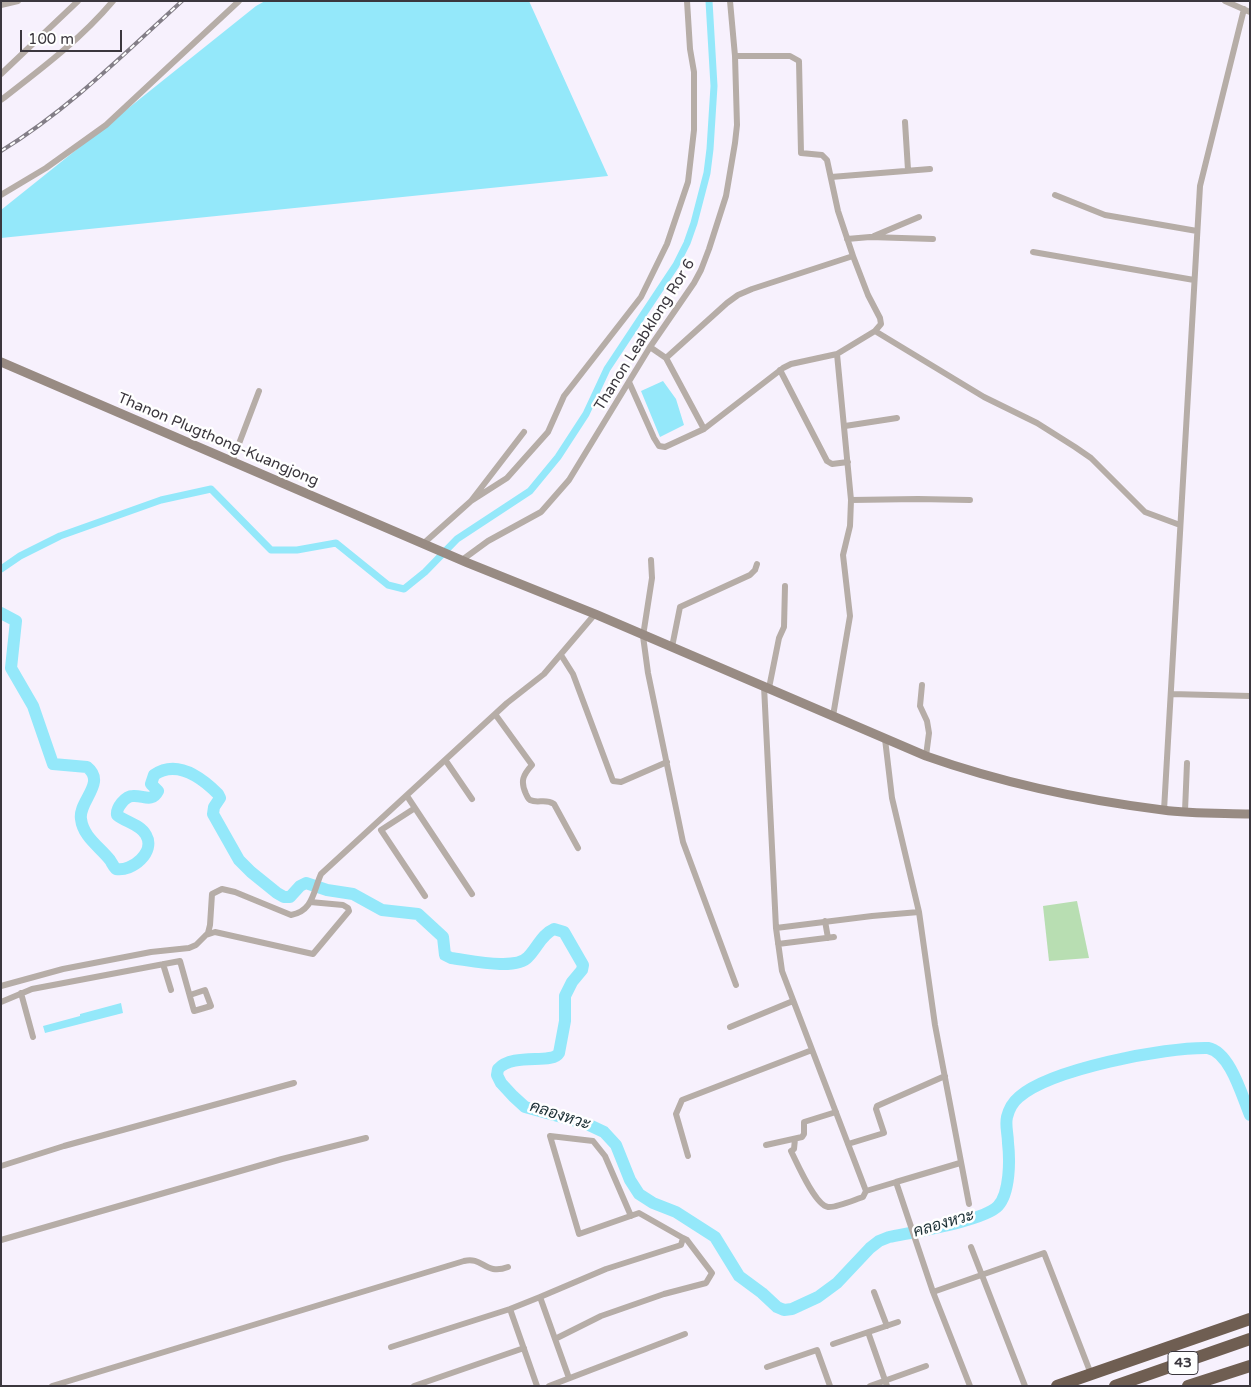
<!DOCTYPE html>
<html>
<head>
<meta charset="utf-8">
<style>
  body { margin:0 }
  #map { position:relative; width:1251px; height:1387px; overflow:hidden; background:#f7f1fd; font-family:"Varela Round",sans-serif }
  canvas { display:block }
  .frame { position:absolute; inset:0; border:2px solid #3b373e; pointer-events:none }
  .scale { position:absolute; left:20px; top:30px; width:102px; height:22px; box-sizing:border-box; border:2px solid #3b373e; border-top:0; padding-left:6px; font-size:15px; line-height:18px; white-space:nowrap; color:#3b373e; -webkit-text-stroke:4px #fff; paint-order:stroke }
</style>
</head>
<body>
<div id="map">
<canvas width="1251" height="1387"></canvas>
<div class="frame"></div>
<div class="scale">100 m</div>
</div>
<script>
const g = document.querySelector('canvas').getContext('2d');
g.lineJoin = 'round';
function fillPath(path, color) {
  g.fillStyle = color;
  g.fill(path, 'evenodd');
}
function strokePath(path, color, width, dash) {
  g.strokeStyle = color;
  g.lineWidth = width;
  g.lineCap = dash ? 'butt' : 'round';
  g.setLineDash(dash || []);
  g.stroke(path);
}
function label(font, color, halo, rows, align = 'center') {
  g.font = font + ' "Varela Round",Sarabun,sans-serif';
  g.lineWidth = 5;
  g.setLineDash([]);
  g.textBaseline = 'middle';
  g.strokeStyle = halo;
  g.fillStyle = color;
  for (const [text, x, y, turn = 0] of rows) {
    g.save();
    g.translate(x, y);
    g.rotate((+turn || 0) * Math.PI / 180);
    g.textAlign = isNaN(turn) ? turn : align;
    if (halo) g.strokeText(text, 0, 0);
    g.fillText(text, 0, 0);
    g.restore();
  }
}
const green = new Path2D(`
  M 1077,901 L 1089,958 L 1049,961 L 1043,906 Z`);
const water = new Path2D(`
  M 265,1 L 529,1 L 608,176 L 1,238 L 1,210 L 256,6 Z
  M 663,381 L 676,399 L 684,425 L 660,437 L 641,391 Z
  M 121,1003 L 123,1013 L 45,1033 L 43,1026 L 80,1016 L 80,1014 Z`);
const canal = new Path2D(`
  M 1,569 L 20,556 L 60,536 L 161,500 L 211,489 L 271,550 L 297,550 L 336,543 L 388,585 L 404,589 L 425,572 L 457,539 L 530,491 L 558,457 L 586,414 L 607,369 L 676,265 L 687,243 L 694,223 L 707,173 L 710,149 L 714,86 L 709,1`);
const river = new Path2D(`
  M 1,613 L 16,621 L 11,668 L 33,706 L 53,764 L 87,767 C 107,783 78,801 81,819 C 83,837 100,847 110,860 C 112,863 113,866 116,869 C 132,872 156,852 146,835 C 140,824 125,822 117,815 C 116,808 125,796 133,796 C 143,795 152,803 158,791 L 151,784 L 154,775 C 177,759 202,778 218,794 L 220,798 L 214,807 L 213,814 L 239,860 L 251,872 L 277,893 L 284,897 L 290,897 L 300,886 L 306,883 L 327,890 L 353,894 L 382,910 L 418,914 L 443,937 L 445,955 L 451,958 C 469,960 516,971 528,957 C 537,948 542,934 554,929 L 564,932 L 583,965 L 582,970 L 572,982 L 565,996 L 565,1021 L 559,1053 C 552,1065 514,1052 498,1069 L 497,1075 L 501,1083 L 513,1096 L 525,1107 L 587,1124 L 604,1132 L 616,1145 L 630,1180 L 639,1194 L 653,1203 L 676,1212 L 715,1237 L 739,1276 L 762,1293 L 777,1307 L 784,1310 L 792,1309 L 818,1297 L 837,1283 L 870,1248 L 879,1241 L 889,1237 C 913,1232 984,1221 998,1206 C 1010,1193 1010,1160 1008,1143 C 1008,1134 1005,1126 1007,1117 C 1009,1109 1013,1102 1019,1097 C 1051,1069 1165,1047 1208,1048 C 1230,1052 1242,1096 1250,1115`);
const street = new Path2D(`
  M 1225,1 L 1250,12
  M 1,5 L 18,1
  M 1,74 L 78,1
  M 1,100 C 41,69 80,40 113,1
  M 905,122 L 908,170
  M 831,177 L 930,169
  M 1,195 L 46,168 L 106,125 L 239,1
  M 1055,195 L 1105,215 L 1197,231
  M 874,236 L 919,217
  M 847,239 L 870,237 L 933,239
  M 1033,252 L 1194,280
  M 875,331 L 984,397 L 1037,423 L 1075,447 L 1091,458 L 1145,512 L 1180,525
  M 650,347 L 666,358 L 727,303 L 738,295 L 752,289 L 853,256
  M 666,358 L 704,429
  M 780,370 L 827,461 L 832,464 L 848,462
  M 629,382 L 654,438 L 659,446 L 665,447 L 704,429 L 783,368 L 791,364 L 837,354 L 875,331 L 881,324 L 880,318 L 868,295 L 853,256 L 838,211 L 827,160 L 822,155 L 801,153 L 799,61 L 790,56 L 735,56
  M 845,426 L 897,418
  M 232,462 L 259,391
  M 851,500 L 918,499 L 970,500
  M 471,501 L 507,478 L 548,432 L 564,396 L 641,297 L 667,244 L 688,182 L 694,130 L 694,72 L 690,49 L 687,1
  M 424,543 L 471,501 L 524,432
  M 462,560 L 488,541 L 541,512 L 569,480 L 650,347 L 694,283 L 701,270 L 709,249 L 726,196 L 735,143 L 737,125 L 735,56 L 730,1
  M 651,560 L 652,578 L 643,636 L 648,673 L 683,842 L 736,985
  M 672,647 L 680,607 L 750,575 L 755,570 L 757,564
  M 561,655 L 573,674 L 613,781 L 621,782 L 667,762
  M 922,685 L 920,706 L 927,721 L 929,733 L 926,756
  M 764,686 L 776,928 L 782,971 L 866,1191 L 896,1182 L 933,1292 L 970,1386
  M 769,688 L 779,638 L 784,627 L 785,586
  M 1171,694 L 1250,696
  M 495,714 L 532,765 C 523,775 520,781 526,794 C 527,796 528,799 530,800 C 538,804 545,798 554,804 L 578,848
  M 833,716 L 850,616 L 843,555 L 850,526 L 851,500 L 837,354
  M 885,739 L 892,798 L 919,912 L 935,1025 L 969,1204
  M 446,761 L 472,799
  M 407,796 L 472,894
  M 415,808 L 381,830 L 425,896
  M 1164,810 L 1200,186 L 1244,9
  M 1185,811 L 1187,763
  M 825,921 L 828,938
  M 776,928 L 872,916 L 919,912
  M 206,935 L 215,932 L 313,954 L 349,911 L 348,908 L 343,905 L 310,902
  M 778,944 L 834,937
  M 163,964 L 171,990
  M 1,986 L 63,969 L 151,952 L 189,948 L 196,945 L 208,933 L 210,925 L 212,894 L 222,889 L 235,892 L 291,915 C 313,911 313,892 321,874 L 507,703 L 544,674 L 595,614
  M 21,993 L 33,1037
  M 1,1002 L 32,989 L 180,961 L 194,1011 L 211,1006 L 205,990 L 190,995
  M 730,1027 L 793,1001
  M 795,1139 L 794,1149 L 791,1151 C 797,1163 815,1205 828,1207 C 836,1208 854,1200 863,1197 L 866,1191
  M 848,1144 L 884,1133 L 876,1109 L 877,1106 L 945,1076
  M 766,1145 L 802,1137 L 804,1134 L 804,1122 L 836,1112
  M 688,1156 L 676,1114 L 682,1100 L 812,1050
  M 1,1166 L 64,1146 L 294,1083
  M 896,1182 L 960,1163
  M 1,1240 L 282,1159 L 366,1138
  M 971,1247 L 1025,1386
  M 874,1292 L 887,1326
  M 933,1292 L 1044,1253 L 1091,1374
  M 540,1297 L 606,1269 L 681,1245 L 683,1238 L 639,1213 L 579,1234 L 550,1136 L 593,1141 L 605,1156 L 631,1216
  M 510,1309 L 537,1386
  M 868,1332 L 887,1386
  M 555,1339 L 601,1316 L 664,1294 L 706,1283 L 712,1273 L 687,1240 L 683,1238
  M 833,1344 L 898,1322
  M 391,1347 L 510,1309 L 540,1297 L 569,1378
  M 767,1367 L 817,1350 L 830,1386
  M 52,1386 L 464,1261 C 483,1256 485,1276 508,1267
  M 414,1386 L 524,1348
  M 549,1386 L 685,1334
  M 870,1386 L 926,1366`);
const secondary = new Path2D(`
  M 1,362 L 468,563 L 595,614 L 926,756 C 1002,783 1083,800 1163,810 C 1191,814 1221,813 1250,814`);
const highway = new Path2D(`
  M 1057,1386 L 1250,1319
  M 1115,1386 L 1250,1339
  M 1188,1386 L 1250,1366`);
const rail = new Path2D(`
  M 1,151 C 68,110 124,54 182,1`);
const shields = [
  [1183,1363,30]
];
const shieldNames = [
  ["43",1183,1363]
];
const streetNames = [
  ["Thanon Leabklong Ror 6",645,335,-58],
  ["Thanon Plugthong-Kuangjong",218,440,23]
];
const waterNames = [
  ["คลองหวะ",560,1116,18],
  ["คลองหวะ",944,1224,-16]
];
fillPath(green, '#b8deb2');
fillPath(water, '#94e8fa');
strokePath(canal, '#94e8fa', 7);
strokePath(river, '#94e8fa', 12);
strokePath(street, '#b6ada7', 6);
strokePath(secondary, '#988b83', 9);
strokePath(highway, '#6f5e52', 12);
strokePath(rail, '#837e87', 4);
strokePath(rail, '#fff', 2, [5.5]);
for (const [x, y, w] of shields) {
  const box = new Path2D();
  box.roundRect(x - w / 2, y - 11.5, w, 23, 4);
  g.fillStyle = '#fff';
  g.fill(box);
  strokePath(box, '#3b373e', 1);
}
label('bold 14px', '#3b373e', null, shieldNames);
label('15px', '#3b373e', '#fff', streetNames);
label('italic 16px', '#1b2f34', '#fff', waterNames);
</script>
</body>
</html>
